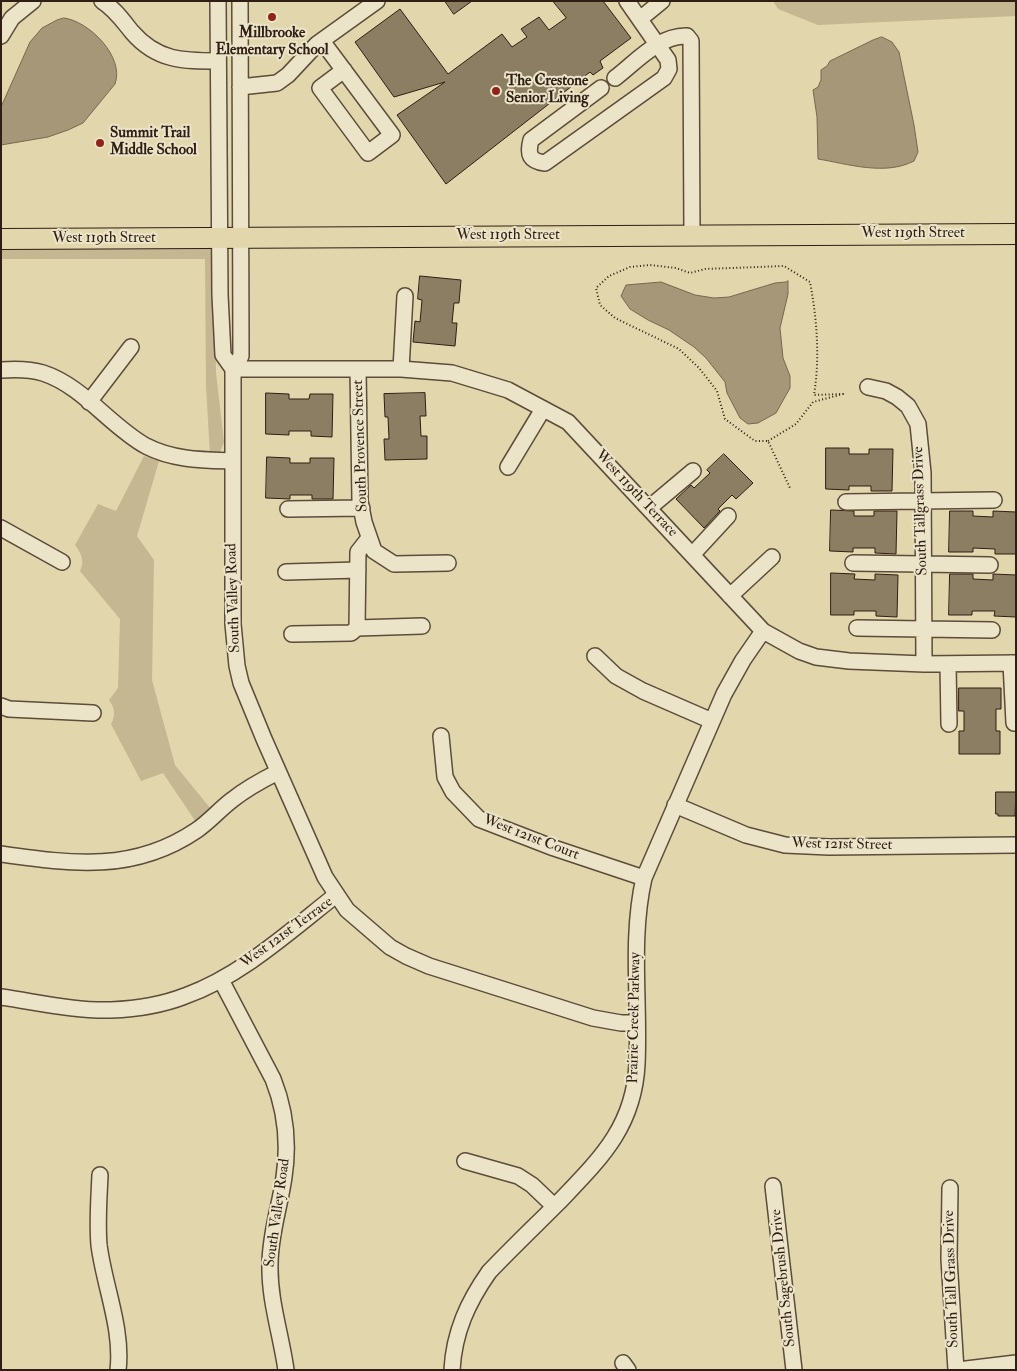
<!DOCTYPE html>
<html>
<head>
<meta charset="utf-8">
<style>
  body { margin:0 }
  #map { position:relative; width:1017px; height:1371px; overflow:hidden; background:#e2d6ac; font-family:"IM FELL Double Pica",serif }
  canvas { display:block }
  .frame { position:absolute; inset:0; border:2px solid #2f1e14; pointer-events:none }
</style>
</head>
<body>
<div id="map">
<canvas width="1017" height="1371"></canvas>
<div class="frame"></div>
</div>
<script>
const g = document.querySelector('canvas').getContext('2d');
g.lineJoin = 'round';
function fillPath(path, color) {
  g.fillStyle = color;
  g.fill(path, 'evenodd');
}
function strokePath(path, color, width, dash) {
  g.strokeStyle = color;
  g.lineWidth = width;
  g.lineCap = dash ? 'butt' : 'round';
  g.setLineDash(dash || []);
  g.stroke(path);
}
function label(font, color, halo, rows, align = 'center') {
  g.font = font + ' "IM FELL Double Pica",serif';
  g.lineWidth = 4;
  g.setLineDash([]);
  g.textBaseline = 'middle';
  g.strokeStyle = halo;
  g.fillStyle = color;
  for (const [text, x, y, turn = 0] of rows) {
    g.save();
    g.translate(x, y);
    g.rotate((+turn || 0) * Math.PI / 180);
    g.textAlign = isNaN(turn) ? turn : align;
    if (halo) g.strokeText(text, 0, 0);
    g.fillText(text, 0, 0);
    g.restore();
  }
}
const green = new Path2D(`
  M 773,1 L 1016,1 L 1016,16 L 818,25 L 778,9 Z
  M 200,248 L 210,249 L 214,256 L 216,373 L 224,442 L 220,452 L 210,455 L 206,386 L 205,259 L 1,259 L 1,249 Z
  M 144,456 L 159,461 L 137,536 L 154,560 L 152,680 L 175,765 L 211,809 L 196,822 L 163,773 L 141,781 L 111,724 C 116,715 115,708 109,700 L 118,688 L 120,619 L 80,571 C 85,561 81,553 75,545 L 98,504 L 116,511 Z`);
const water = new Path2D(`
  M 64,18 C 89,21 125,57 115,84 L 83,123 L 68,130 L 48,137 L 1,145 L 1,107 L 30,42 L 42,28 L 57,20 Z
  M 882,37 L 892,42 L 899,52 L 914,125 L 918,152 L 914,161 C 885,176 848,164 818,159 L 817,117 L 813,90 L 818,87 L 821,80 L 821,70 L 827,66 L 830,61 L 873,40 Z
  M 788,281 L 788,294 L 780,328 L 783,358 L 790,376 L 790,388 L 776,413 L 758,423 L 748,424 L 740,418 L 727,393 L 725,382 L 706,358 L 694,347 L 669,330 L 648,320 L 630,309 L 621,296 L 626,285 L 661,282 L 695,295 L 714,298 L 729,297 L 775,283 L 786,282 Z`);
const building = new Path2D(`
  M 445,1 L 472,1 L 454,14 Z
  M 553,1 L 603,1 L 631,38 L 600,61 L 603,68 L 593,75 L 590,72 L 446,184 L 397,115 L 445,82 L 394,97 L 355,42 L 400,9 L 448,74 L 502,34 L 512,47 L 527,37 L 521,29 L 539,17 L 549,30 L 566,18 Z
  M 420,276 L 461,280 L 459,303 L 454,303 L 452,323 L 457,323 L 455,346 L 413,342 L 415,321 L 420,322 L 422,300 L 418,299 Z
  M 266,393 L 289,394 L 289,399 L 309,399 L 310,394 L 333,394 L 332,437 L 311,436 L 311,431 L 289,431 L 289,435 L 266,434 Z
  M 425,393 L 426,416 L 420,416 L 421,436 L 427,436 L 427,459 L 385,460 L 384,439 L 389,439 L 388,417 L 385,417 L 384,394 Z
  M 826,448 L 849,448 L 849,454 L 869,454 L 869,449 L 893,449 L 892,491 L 871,491 L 871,486 L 849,486 L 849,490 L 826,489 Z
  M 724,454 L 753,483 L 736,499 L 732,495 L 718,509 L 720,511 L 704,528 L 676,499 L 691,485 L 694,488 L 710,473 L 707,470 Z
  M 267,457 L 290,458 L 290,463 L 310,463 L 310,458 L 334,458 L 333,499 L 312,499 L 312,495 L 290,495 L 290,499 L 266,498 Z
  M 831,510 L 854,511 L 854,516 L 874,516 L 874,511 L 897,511 L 896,554 L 875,553 L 875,548 L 853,548 L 853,552 L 830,551 Z
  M 950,511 L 973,511 L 973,516 L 993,517 L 993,511 L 1016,512 L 1016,554 L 995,554 L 995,549 L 973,548 L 973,552 L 949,552 Z
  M 831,573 L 855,574 L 854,579 L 875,580 L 875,574 L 898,575 L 897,617 L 876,616 L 876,611 L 854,611 L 854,615 L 831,615 Z
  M 950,574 L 973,574 L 973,579 L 993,580 L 993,574 L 1016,575 L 1016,617 L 994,616 L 995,611 L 972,611 L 972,615 L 949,615 Z
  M 959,688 L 1001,688 L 1001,709 L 996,709 L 996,731 L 1000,731 L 1000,754 L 959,754 L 959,731 L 964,731 L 964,711 L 959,711 Z
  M 996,792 L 1016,792 L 1015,816 L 998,816 L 998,814 L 996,814 Z`);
const path = new Path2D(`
  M 768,441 L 796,424 L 813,402 L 843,394 L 814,395 C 820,358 817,319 810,282 L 784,266 L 705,269 L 690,273 L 676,268 L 650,265 L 630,267 L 609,276 L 596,288 L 600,305 L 615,318 L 679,349 L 699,368 L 717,391 L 725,419 L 755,441 L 768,441 L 790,488`);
const minor = new Path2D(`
  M 102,1 C 115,9 123,21 132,32 C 157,61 183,61 218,61
  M 218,1 L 220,295 L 223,355 L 233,369
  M 240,1 L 241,356 L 233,369 L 233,624 L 237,666 L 241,683 L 264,739 L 325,877 L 347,910 L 390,947 L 406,956 L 429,966 L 593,1018 L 621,1023 L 637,1023
  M 640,19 L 662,1
  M 1,36 L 12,18 L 33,1
  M 322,41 L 392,135 L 368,153 L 320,88 L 344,70
  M 615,78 C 636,62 659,35 687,36 L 691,41 L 692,235
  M 240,87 L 277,83 L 288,75 L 317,44 L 377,1
  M 601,88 L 531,140 C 527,155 530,161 545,163 L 664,78 L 669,69 L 668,60 L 627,1
  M 233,369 L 401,369 L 452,373 L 508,390 L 568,422 L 763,631 L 799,651 L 816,657 L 849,661 L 924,664 L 1016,663
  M 358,369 L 360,501 L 364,522 L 374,551 L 394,564 L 448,563
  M 401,369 L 405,296
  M 1,370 C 15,369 30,369 43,373 C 83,386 110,426 146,446 C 173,460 202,460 232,461
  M 868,387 L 886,391 L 897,397 L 908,406 L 918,424 L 923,473 L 924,664
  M 89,402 L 131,347
  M 508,467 L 543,409
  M 846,502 L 994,500
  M 649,508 L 693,471
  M 288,509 L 362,508
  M 1,528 L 62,562
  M 692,555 L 728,516
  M 853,563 L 990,565
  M 286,572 L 358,570
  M 730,596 L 772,557
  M 357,628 L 358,552 L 369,538
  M 857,628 L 992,630
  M 292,634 L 351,633 L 357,628 L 422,626
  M 595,656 L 616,676 L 643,691 L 712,721
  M 1011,663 L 1014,723
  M 948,664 L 949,724
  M 1,706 L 9,709 L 93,713
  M 441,736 L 445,777 L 453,792 L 479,819 L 554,848 L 644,878
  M 675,805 L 746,835 L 785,845 L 829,847 L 1016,845
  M 1,854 C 72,864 134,873 197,830 C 210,821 220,809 232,800 C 247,788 262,780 278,772
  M 221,980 L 273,1079 C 285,1109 289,1144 284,1177 C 280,1206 270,1234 270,1264 C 269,1300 281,1334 286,1370
  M 1,997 C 37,1002 74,1011 111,1010 C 136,1009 162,1005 185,996 C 241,976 290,931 336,895
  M 465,1161 L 518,1176 L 532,1185 L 554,1206
  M 100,1175 C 99,1198 97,1222 99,1245 C 104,1285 123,1329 118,1370
  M 773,1186 L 794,1370
  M 950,1188 L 949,1259 L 956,1370
  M 623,1363 L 628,1370
  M 452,1370 C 454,1332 468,1302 489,1272 C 512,1248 536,1225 559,1202 C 600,1159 634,1127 637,1064 C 640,1002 630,939 644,878 L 724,694 L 743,660 L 763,631
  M 958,1370 L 1016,1363`);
const major = new Path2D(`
  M 1,239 L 1016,234`);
const markers = [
  [272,17,5,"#8f2418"],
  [496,91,5,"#8f2418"],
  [100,143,5,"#8f2418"]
];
const poiNames = [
  ["Millbrooke",272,34,"center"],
  ["Elementary School",272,51,"center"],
  ["The Crestone",506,82],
  ["Senior Living",506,99],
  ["Summit Trail",110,134],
  ["Middle School",110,151]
];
const streetNames = [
  ["West 119th Street",913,234],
  ["West 119th Street",508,236],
  ["West 119th Street",104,239],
  ["South Provence Street",361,446,-92],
  ["West 119th Terrace",636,494,47],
  ["South Tallgrass Drive",921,511,-92],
  ["South Valley Road",234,598,-92],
  ["West 121st Court",531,838,21],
  ["West 121st Street",842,845,1],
  ["West 121st Terrace",287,933,-36],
  ["Prairie Creek Parkway",635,1018,-89],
  ["South Valley Road",278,1213,-82],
  ["South Sagebrush Drive",784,1278,-96],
  ["South Tall Grass Drive",952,1279,-92]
];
fillPath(green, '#c4b792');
fillPath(water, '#a59778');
strokePath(water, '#766750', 1);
fillPath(building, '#8c7e63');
strokePath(building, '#2f1e14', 1);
strokePath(minor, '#5c4c3a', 18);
strokePath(major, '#2f1e14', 22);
strokePath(path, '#2f1e14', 2, [1, 2.5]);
strokePath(minor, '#ece4c9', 15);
strokePath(major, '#e2d6ac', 20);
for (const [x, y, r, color] of markers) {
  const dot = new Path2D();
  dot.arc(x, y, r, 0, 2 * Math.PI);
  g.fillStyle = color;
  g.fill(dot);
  strokePath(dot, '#ece4c9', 2);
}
label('bold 15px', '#2f1e14', '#ece4c9', poiNames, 'left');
label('15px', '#2f1e14', '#ece4c9', streetNames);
</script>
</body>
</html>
